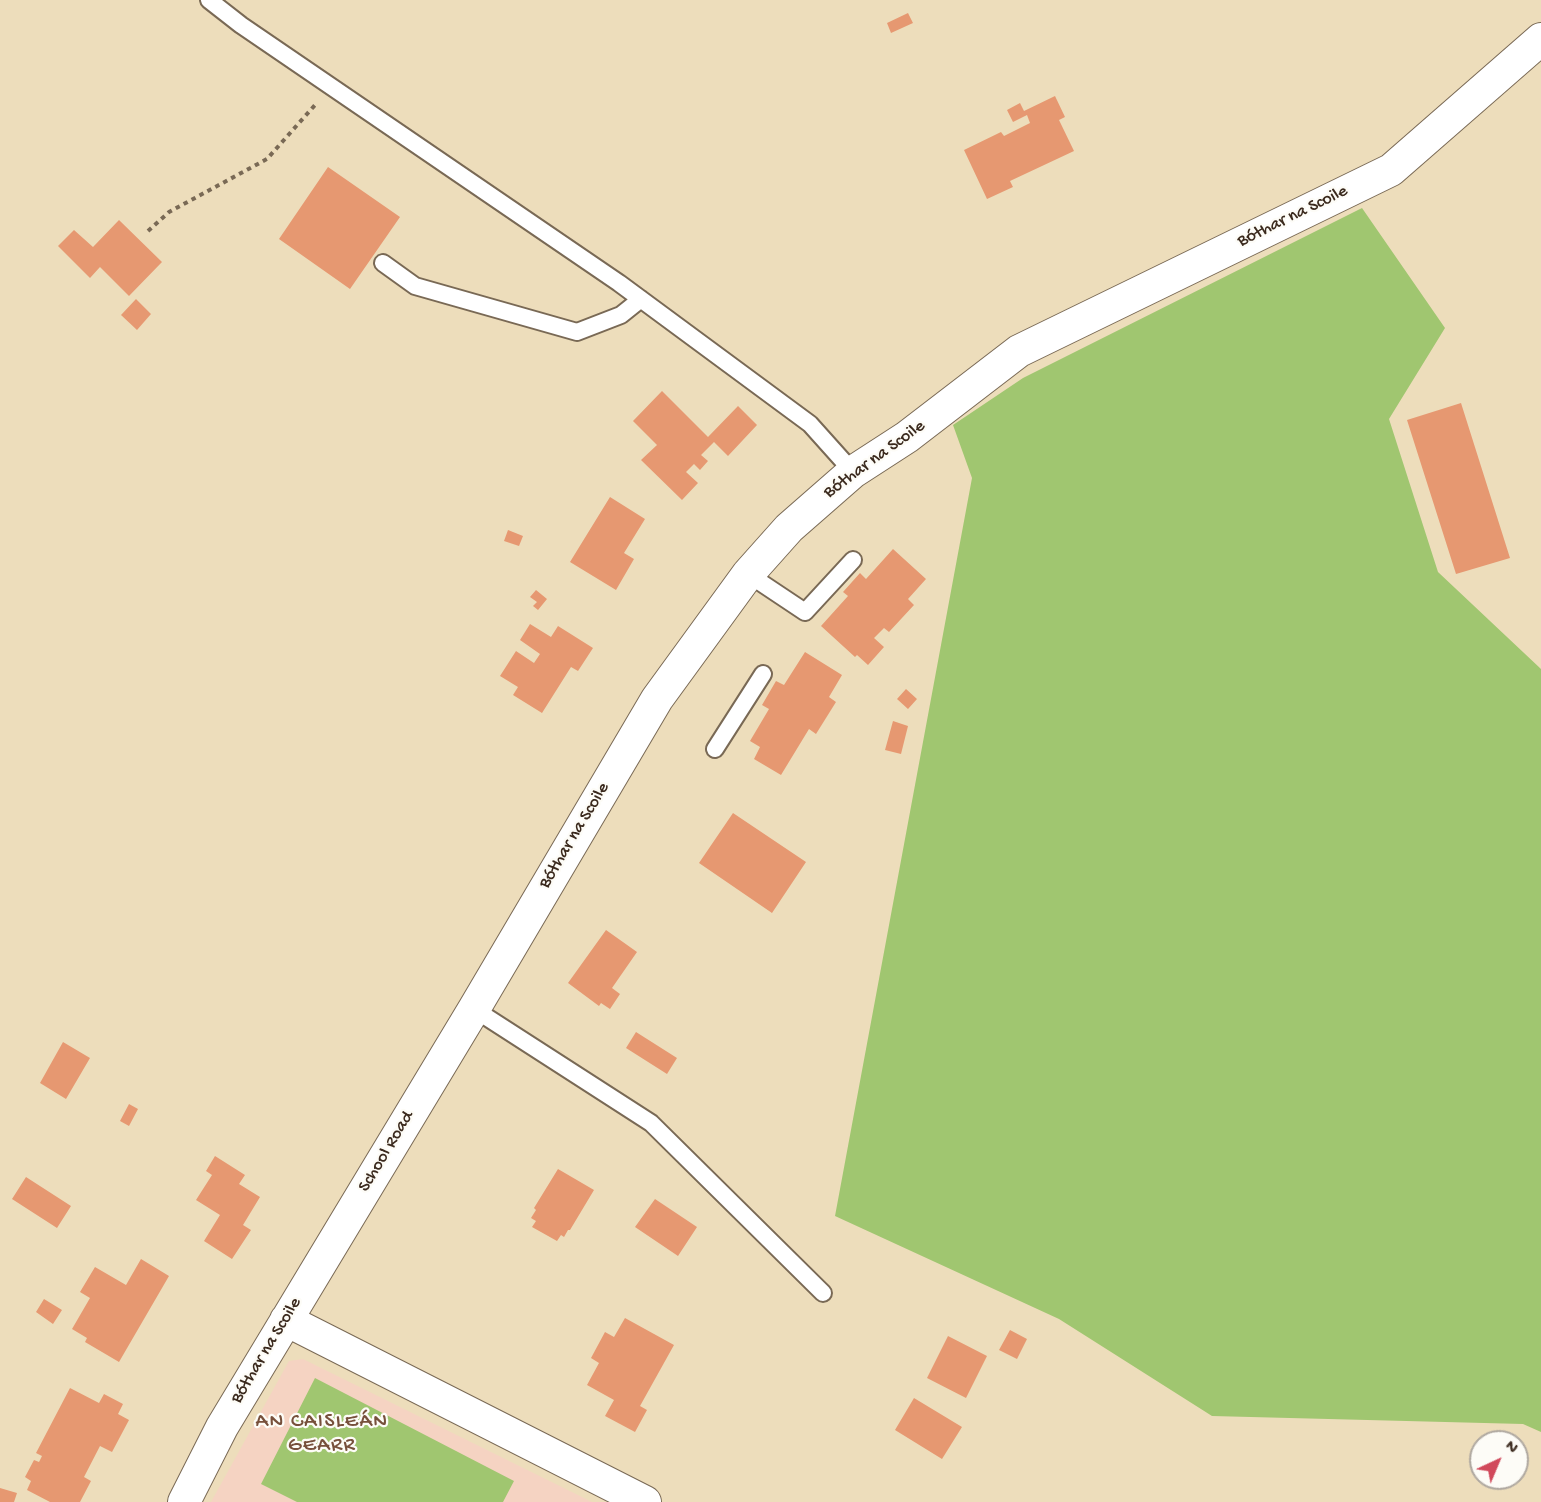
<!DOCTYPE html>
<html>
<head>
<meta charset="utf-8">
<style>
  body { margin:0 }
  #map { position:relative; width:1541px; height:1502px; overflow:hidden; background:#edddbb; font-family:"Gochi Hand",sans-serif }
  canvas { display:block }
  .north { position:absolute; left:1469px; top:1430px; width:60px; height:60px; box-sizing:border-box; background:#fdfcf7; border:2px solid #afa8a0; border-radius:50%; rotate:44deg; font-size:16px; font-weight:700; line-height:24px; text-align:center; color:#3b2a1e }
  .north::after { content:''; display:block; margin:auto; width:21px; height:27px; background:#d1495b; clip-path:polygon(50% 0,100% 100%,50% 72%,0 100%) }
</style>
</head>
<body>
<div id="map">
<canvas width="1541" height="1502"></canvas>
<div class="north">N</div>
</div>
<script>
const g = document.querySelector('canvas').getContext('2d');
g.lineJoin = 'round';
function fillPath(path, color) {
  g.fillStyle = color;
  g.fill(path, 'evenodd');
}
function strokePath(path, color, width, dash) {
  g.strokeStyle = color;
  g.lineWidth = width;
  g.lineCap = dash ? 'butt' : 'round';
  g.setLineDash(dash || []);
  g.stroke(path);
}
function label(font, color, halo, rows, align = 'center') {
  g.font = font + ' "Gochi Hand",sans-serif';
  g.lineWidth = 4.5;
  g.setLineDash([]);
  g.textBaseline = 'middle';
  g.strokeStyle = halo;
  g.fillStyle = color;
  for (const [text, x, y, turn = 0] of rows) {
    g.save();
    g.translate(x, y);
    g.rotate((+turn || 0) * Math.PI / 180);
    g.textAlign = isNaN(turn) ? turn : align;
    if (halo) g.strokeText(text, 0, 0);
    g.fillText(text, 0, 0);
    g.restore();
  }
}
const built = new Path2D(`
  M 303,1359 L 592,1502 L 211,1502 L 289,1361 Z`);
const green = new Path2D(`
  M 1362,208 L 1445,328 L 1389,419 L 1438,572 L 1541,669 L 1541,1432 L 1523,1424 L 1212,1416 L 1059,1319 L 835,1216 L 972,478 L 953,425 L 1023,378 Z
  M 315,1378 L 514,1481 L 503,1502 L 297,1502 L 261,1484 Z`);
const building = new Path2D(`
  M 908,13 L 913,23 L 891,33 L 887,23 Z
  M 1055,96 L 1065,117 L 1059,120 L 1074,151 L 1010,181 L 1013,187 L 987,199 L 964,150 L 1001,132 L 1004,136 L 1030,123 L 1027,115 L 1013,122 L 1007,110 L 1020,103 L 1024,111 Z
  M 328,167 L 400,217 L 350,289 L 279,239 Z
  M 119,220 L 162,262 L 129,296 L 100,267 L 90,278 L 58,246 L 74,230 L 93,247 Z
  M 136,299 L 151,314 L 137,330 L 121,315 Z
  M 662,391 L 708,437 L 738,406 L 757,425 L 728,456 L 714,442 L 701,455 L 708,461 L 700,470 L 694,464 L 686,472 L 698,483 L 682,500 L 641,460 L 657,445 L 633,421 Z
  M 1461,403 L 1510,558 L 1456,574 L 1407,420 Z
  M 610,497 L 645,519 L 624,553 L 634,559 L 616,590 L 570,562 Z
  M 508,530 L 523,536 L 519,546 L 504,541 Z
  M 893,549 L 926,579 L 908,599 L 914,605 L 889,632 L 884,628 L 874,638 L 884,647 L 868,665 L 857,655 L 855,657 L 821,626 L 848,596 L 843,592 L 860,573 L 866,579 Z
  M 536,590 L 547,599 L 538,610 L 533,606 L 537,602 L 530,597 Z
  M 530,624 L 551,637 L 558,626 L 593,648 L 578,671 L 571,667 L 542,713 L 513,695 L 518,687 L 500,676 L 516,651 L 534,663 L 540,654 L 520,640 Z
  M 805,652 L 842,675 L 829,697 L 836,702 L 816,734 L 809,729 L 781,775 L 754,759 L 760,747 L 750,741 L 769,709 L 762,705 L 776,681 L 784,685 Z
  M 906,689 L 917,699 L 908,709 L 897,699 Z
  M 893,721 L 908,726 L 901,754 L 885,750 Z
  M 733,813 L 806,862 L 772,913 L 699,863 Z
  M 606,930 L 637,952 L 612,988 L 620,994 L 610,1009 L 601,1003 L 599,1006 L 568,983 Z
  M 636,1032 L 677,1058 L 667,1074 L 626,1048 Z
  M 63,1042 L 90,1058 L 66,1099 L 40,1083 Z
  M 129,1104 L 138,1109 L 129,1126 L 120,1121 Z
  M 215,1156 L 245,1175 L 239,1184 L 260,1197 L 243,1225 L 251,1230 L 232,1259 L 204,1241 L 220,1215 L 196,1200 L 212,1175 L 206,1171 Z
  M 558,1169 L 594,1190 L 570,1230 L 568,1230 L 564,1237 L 561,1235 L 557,1241 L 532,1227 L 536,1221 L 531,1218 L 536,1210 L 534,1208 Z
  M 26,1177 L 71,1206 L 57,1228 L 12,1199 Z
  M 655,1199 L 697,1227 L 678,1256 L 635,1227 Z
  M 141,1259 L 169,1276 L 119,1362 L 85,1342 L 87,1338 L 72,1329 L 90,1298 L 80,1292 L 95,1267 L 126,1285 Z
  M 44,1299 L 62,1310 L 53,1324 L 36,1312 Z
  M 625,1318 L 674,1345 L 640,1406 L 647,1410 L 635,1432 L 605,1416 L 614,1400 L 587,1385 L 599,1363 L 591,1358 L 605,1332 L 614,1337 Z
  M 1010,1330 L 1027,1339 L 1017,1359 L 999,1350 Z
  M 948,1336 L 987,1356 L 966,1398 L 927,1378 Z
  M 70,1388 L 99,1403 L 104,1394 L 123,1404 L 118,1414 L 129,1420 L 112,1452 L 100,1446 L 84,1477 L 91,1481 L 80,1502 L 50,1502 L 27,1490 L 31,1481 L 25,1477 L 34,1460 L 39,1462 L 42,1456 L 36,1453 Z
  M 914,1398 L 962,1427 L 942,1459 L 895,1430 Z
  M 0,1488 L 17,1493 L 14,1502 L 0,1502 Z`);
const path = new Path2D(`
  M 148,231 L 169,212 L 267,159 L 315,105`);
const service = new Path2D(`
  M 209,0 L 241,25 L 619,283 L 810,424 L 853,472
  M 383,263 L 415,286 L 577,332 L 621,315 L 641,299
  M 748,574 L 805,612 L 853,560
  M 715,749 L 763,674
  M 474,1009 L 651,1123 L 823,1293`);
const minor = new Path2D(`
  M 286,1320 L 645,1502
  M 184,1502 L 222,1427 L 474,1009 L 657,699 L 748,574 L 789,528 L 853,472 L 907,437 L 1019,351 L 1391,170 L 1541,39`);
const streetNames = [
  ["Bóthar na Scoile",1293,217,-26],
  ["Bóthar na Scoile",875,460,-36],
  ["Bóthar na Scoile",575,836,-59],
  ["School Road",387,1152,-59],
  ["Bóthar na Scoile",267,1351,-59]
];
const quarterNames = [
  ["AN CAISLEÁN",322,1423],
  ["GEARR",322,1447]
];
fillPath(built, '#f5d3c2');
fillPath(green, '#a0c670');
fillPath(building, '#e69871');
strokePath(service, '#796955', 20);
strokePath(minor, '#796955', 34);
strokePath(path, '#796955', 4, [4.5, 4.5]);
strokePath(service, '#fff', 16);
strokePath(minor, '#fff', 32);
label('18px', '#3b2a1e', '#fdfcf7', streetNames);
g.letterSpacing = '1.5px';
label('21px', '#77503b', '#fdfcf7', quarterNames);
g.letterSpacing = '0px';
</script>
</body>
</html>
